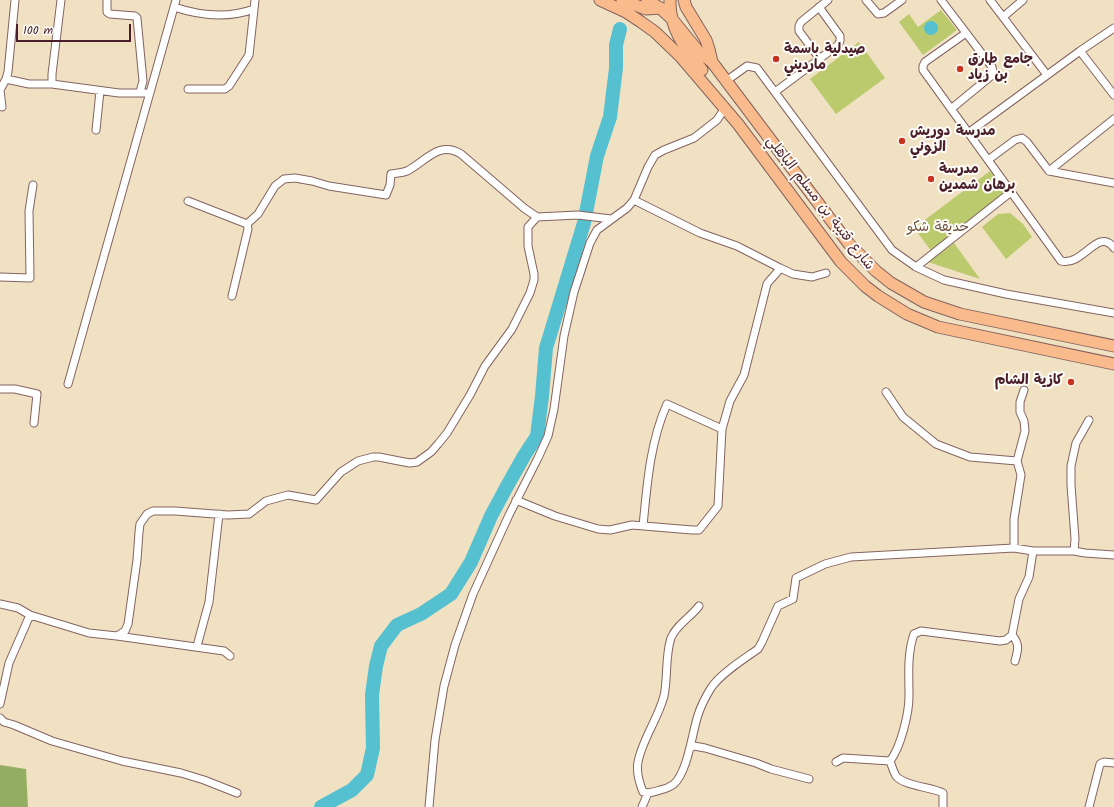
<!DOCTYPE html>
<html>
<head>
<meta charset="utf-8">
<style>
  body { margin:0 }
  #map { position:relative; width:1114px; height:807px; overflow:hidden; background:#f0e1c2; font-family:Kalam,sans-serif }
  canvas { display:block }
  .scale { position:absolute; left:16px; top:24px; width:115px; height:18px; box-sizing:border-box; border:2px solid #4a1f2b; border-top:0; padding-left:5px; font-size:12px; line-height:14px; white-space:nowrap; color:#4a1f2b; -webkit-text-stroke:3px #fdfcf7; paint-order:stroke }
</style>
</head>
<body>
<div id="map">
<canvas width="1114" height="807"></canvas>
<div class="scale">100 m</div>
</div>
<script>
const g = document.querySelector('canvas').getContext('2d');
g.lineJoin = 'round';
function fillPath(path, color) {
  g.fillStyle = color;
  g.fill(path, 'evenodd');
}
function strokePath(path, color, width, dash) {
  g.strokeStyle = color;
  g.lineWidth = width;
  g.lineCap = dash ? 'butt' : 'round';
  g.setLineDash(dash || []);
  g.stroke(path);
}
function label(font, color, halo, rows, align = 'center') {
  g.font = font + ' Kalam,"Playpen Sans Arabic",sans-serif';
  g.lineWidth = 4;
  g.setLineDash([]);
  g.textBaseline = 'middle';
  g.strokeStyle = halo;
  g.fillStyle = color;
  for (const [text, x, y, turn = 0] of rows) {
    g.save();
    g.translate(x, y);
    g.rotate((+turn || 0) * Math.PI / 180);
    g.textAlign = isNaN(turn) ? turn : align;
    if (halo) g.strokeText(text, 0, 0);
    g.fillText(text, 0, 0);
    g.restore();
  }
}
const green = new Path2D(`
  M 941,10 L 957,30 L 923,55 L 899,22 L 909,14 L 918,27 Z
  M 859,42 L 885,78 L 836,114 L 810,79 Z
  M 990,171 L 1007,193 L 932,252 L 914,228 Z
  M 1010,213 L 1023,224 L 1032,237 L 1006,259 L 982,227 L 998,214 Z
  M 954,243 L 980,279 L 928,262 Z`);
const forest = new Path2D(`
  M 0,765 L 26,769 L 28,807 L 0,807 Z`);
const water = new Path2D(`
  M924 28a7 7 0 1 1 14 0a7 7 0 1 1-14 0Z`);
const river = new Path2D(`
  M 321,807 L 352,790 L 367,775 L 373,748 L 372,695 L 376,666 L 381,646 L 397,625 L 421,614 L 451,594 L 471,562 L 491,516 L 506,488 L 524,456 L 537,436 L 542,396 L 546,348 L 584,223 L 597,156 L 610,117 L 616,68 L 616,45 L 620,29`);
const minor = new Path2D(`
  M 107,0 L 107,12 L 110,14 L 135,16 L 137,18 L 143,81 L 140,92
  M 866,0 L 878,14 L 884,13 L 902,0
  M 941,0 L 992,67 L 993,72 L 991,76 L 951,109
  M 990,0 L 1047,75
  M 174,7 C 201,16 227,19 254,9
  M 1003,17 L 1023,0
  M 966,33 L 925,62 L 923,66 L 923,70 L 1061,261 C 1083,267 1098,226 1114,248
  M 1080,51 L 1114,95
  M 820,59 L 799,31 L 799,26 L 801,22 L 828,0
  M 6,79 L 29,84 L 52,84 L 119,93 L 150,93
  M 726,81 L 747,66 L 757,68 L 892,250 L 916,267 L 944,280 L 1006,294 L 1114,313
  M 52,84 L 52,74 L 61,0
  M 188,89 L 225,89 L 229,86 L 249,55 L 255,0
  M 775,92 L 838,45 L 840,41 L 840,36 L 819,7
  M 2,107 L 0,90 L 6,79 L 8,72 L 15,0
  M 96,130 L 100,91
  M 968,133 L 1080,51 L 1114,28
  M 988,160 L 1015,140 L 1022,138 L 1027,142 L 1049,171 L 1114,183
  M 1049,171 L 1114,119
  M 634,200 L 700,233 L 737,246 L 780,268 L 793,274 L 812,277 L 826,273
  M 188,201 L 247,224
  M 247,224 L 258,214 L 275,186 L 284,179 L 295,178 L 312,181 L 329,186 L 386,195 L 390,185 L 391,174 C 397,173 402,173 407,171 C 425,162 439,140 461,154 L 524,208 L 537,217 L 578,215 L 611,219
  M 916,267 L 1011,192
  M 0,277 L 30,278 L 29,211 L 33,185
  M 232,296 L 248,229 L 247,224
  M 68,384 L 176,0
  M 0,389 L 15,389 L 37,394 L 34,423
  M 886,392 L 903,417 L 936,444 L 970,457 L 1017,461 L 1021,475 L 1014,519 L 1014,548
  M 1017,461 L 1025,431 L 1024,421 L 1020,412 L 1020,402 L 1024,390
  M 516,500 L 555,516 L 598,529 L 610,530 L 632,525 L 692,530 L 699,530 L 718,506 L 722,429 L 730,401 L 744,375 L 767,284 C 771,278 776,275 780,268
  M 643,526 C 647,485 650,442 667,404 L 722,429
  M 1074,551 L 1075,539 L 1071,485 L 1071,466 L 1076,443 L 1089,420
  M 0,604 L 18,608 L 30,615 L 89,633 L 117,636 L 125,631 L 128,624 L 137,560 L 139,532 L 140,524 L 147,514 L 153,511 L 175,511 L 228,515 L 249,514 L 266,501 L 288,495 L 316,500 L 341,472 L 358,461 L 373,457 L 379,457 L 399,461 L 410,463 L 417,462 L 431,452 L 438,444 L 447,433 L 470,395 L 485,366 L 512,329 L 530,293 L 534,280 L 534,274 L 528,246 L 528,227 L 537,217
  M 699,606 C 691,617 676,625 671,638 C 665,656 668,677 664,696 C 658,719 642,740 638,762 C 636,772 639,782 643,792 C 649,794 654,792 660,790 C 665,789 670,787 674,784 C 688,771 692,733 698,715 C 701,706 706,696 711,688 C 720,674 744,659 758,649 L 762,642 L 778,606 L 793,599 L 796,578 L 825,564 L 851,557 L 1014,548 L 1033,551 L 1074,551 L 1085,553 L 1114,555
  M 1012,635 C 1020,644 1018,650 1015,661
  M 117,636 L 224,651 L 230,656
  M 197,646 L 209,602 L 219,514
  M 0,704 L 9,663 L 30,615
  M 0,718 L 4,722 L 14,725 L 52,741 L 122,761 L 181,773 L 204,780 L 237,793
  M 690,748 L 694,746 L 705,748 L 756,763 L 771,769 L 809,779
  M 890,761 C 901,747 909,713 909,696 C 909,675 907,654 914,634 L 921,631 L 1000,641 L 1006,640 L 1012,635 L 1019,599 L 1029,577 L 1033,551
  M 890,761 C 892,766 893,771 896,776 C 904,786 931,787 943,793 L 943,807
  M 836,762 L 843,758 L 890,761
  M 429,807 L 435,740 L 444,686 L 455,645 L 473,594 L 509,515 L 538,458 L 548,436 L 554,409 L 564,336 L 574,292 L 590,243 L 597,230 L 627,208 L 634,200 L 648,167 L 655,155 L 664,150 L 694,138 L 717,120 L 725,108
  M 642,807 L 648,793
  M 1089,807 L 1100,764 L 1104,762 L 1114,763`);
const primary = new Path2D(`
  M 600,0 L 626,12 L 641,22 L 655,32 L 680,56 L 738,124 L 841,262 L 865,286 L 878,296 L 907,314 L 938,327 L 1114,364
  M 622,0 L 646,9 L 661,8
  M 647,0 L 660,8 L 672,19 L 699,52 L 712,62 L 849,244 L 876,271 L 891,283 L 924,302 L 960,314 L 1114,346
  M 670,0 C 669,29 686,49 702,70
  M 684,0 L 686,7 L 706,40 L 709,49 L 712,62`);
const markers = [
  [776,59,4,"#c8321e"],
  [960,69,4,"#c8321e"],
  [902,141,4,"#c8321e"],
  [931,179,4,"#c8321e"],
  [1071,382,4,"#c8321e"]
];
const poiNames = [
  ["صيدلية باسمة",784,51],
  ["مارديني",784,67],
  ["جامع طارق",968,61],
  ["بن زياد",968,77],
  ["مدرسة دوريش",910,133],
  ["الزوني",910,149],
  ["مدرسة",939,171],
  ["برهان شمدين",939,187],
  ["كازية الشام",1063,382,"right"]
];
const streetNames = [
  ["شارع قتيبة بن مسلم الباهلي",819,204,52]
];
const parkNames = [
  ["حديقة شكو",938,229]
];
fillPath(green, '#baca6d');
fillPath(forest, '#93ae60');
fillPath(water, '#55c0d0');
strokePath(river, '#55c0d0', 14);
strokePath(minor, '#846360', 9);
strokePath(primary, '#846360', 13);
strokePath(minor, '#fff', 7);
strokePath(primary, '#fabb8c', 11);
for (const [x, y, r, color] of markers) {
  const dot = new Path2D();
  dot.arc(x, y, r, 0, 2 * Math.PI);
  g.fillStyle = color;
  g.fill(dot);
  strokePath(dot, '#fdfcf7', 1.5);
}
label('bold 14px', '#4a1f2b', '#fdfcf7', poiNames, 'left');
label('14px', '#4a1f2b', '#fdfcf7', streetNames);
label('14px', '#6c523f', '#fdfcf7', parkNames);
</script>
</body>
</html>
